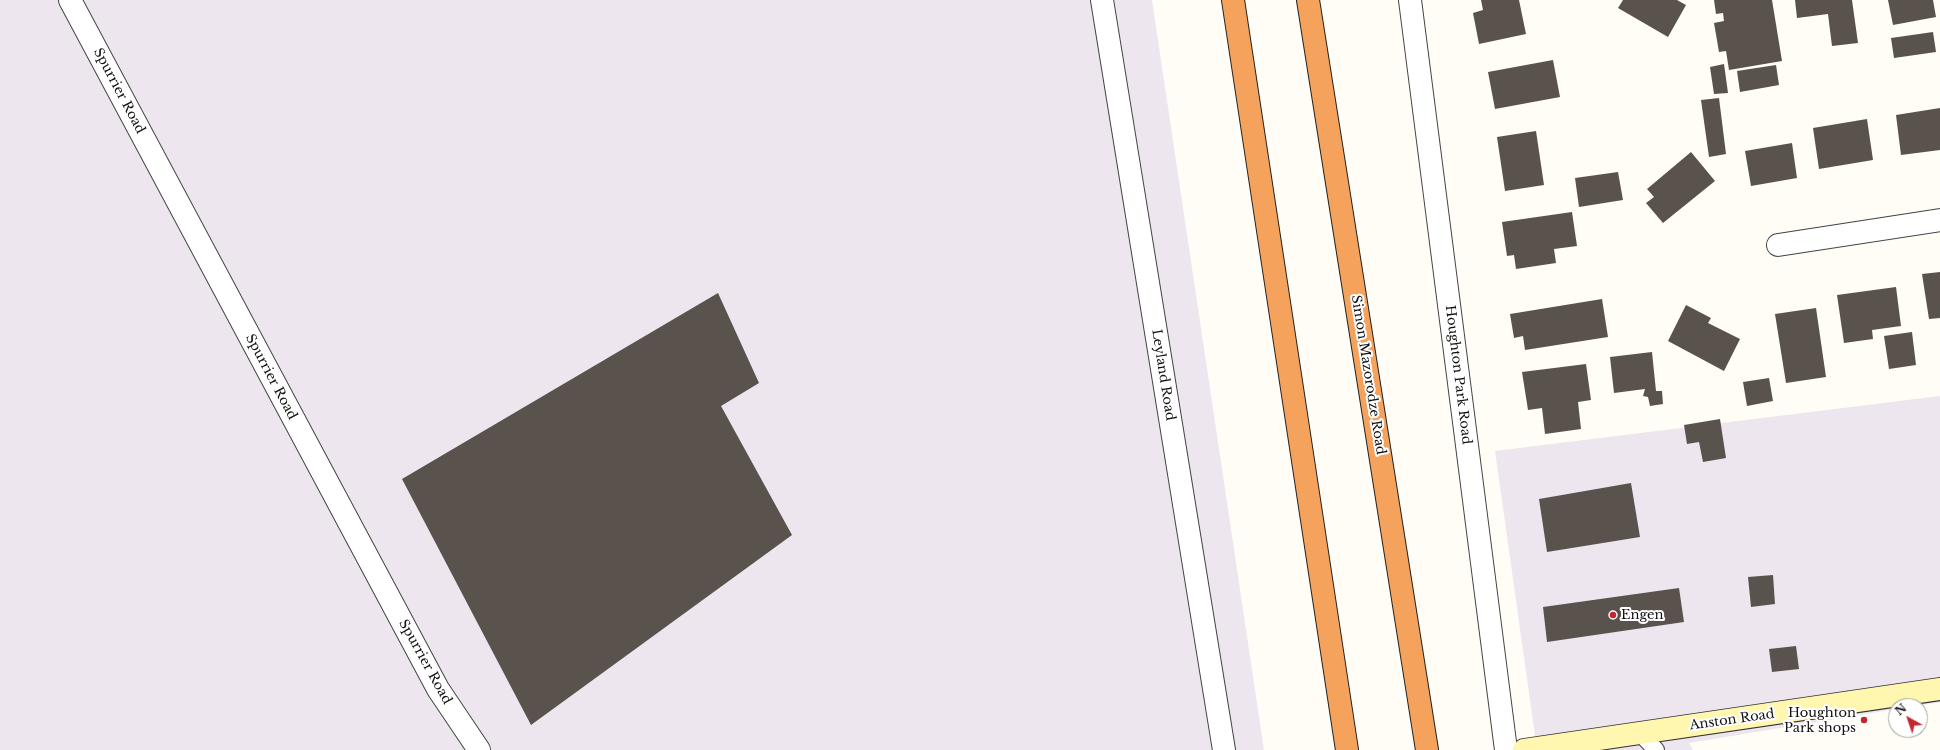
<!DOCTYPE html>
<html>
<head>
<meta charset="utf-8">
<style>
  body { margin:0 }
  #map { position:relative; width:1940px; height:750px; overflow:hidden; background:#fffdf5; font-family:"Libre Baskerville",serif }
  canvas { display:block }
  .north { position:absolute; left:1888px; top:698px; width:40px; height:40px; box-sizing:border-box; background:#fff; border:1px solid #a0a0a0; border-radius:50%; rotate:320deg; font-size:11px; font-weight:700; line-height:16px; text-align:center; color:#111 }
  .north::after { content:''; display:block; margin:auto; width:14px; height:18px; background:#c4262e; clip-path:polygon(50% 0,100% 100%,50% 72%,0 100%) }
</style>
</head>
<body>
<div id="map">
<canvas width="1940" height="750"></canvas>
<div class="north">N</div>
</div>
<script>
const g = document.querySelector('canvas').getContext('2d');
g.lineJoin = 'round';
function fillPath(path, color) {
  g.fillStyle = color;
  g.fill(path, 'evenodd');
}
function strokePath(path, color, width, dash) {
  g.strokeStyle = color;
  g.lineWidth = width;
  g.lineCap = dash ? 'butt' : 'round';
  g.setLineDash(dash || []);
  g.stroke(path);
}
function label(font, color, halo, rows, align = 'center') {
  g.font = font + ' "Libre Baskerville",serif';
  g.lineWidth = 4;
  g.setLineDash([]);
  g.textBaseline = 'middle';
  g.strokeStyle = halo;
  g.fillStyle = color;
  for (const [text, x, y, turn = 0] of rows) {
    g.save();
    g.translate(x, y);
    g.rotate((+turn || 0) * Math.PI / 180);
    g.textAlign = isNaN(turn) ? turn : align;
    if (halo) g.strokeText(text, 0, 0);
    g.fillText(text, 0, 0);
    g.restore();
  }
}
const industrial = new Path2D(`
  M 0,0 L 1152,0 L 1264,750 L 0,750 Z
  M 1940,396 L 1940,702 L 1917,706 L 1896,706 L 1896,709 L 1689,743 L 1693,750 L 1537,750 L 1495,451 Z`);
const building = new Path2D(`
  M 1481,0 L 1519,0 L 1526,34 L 1479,44 L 1473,13 L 1483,10 Z
  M 1623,0 L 1677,0 L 1686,5 L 1668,37 L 1618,8 Z
  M 1714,0 L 1772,0 L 1782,61 L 1729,70 L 1726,51 L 1719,52 L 1714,23 L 1724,21 L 1723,13 L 1716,14 Z
  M 1795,0 L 1852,0 L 1858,43 L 1832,46 L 1828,14 L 1797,18 Z
  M 1888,0 L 1933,0 L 1936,17 L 1893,25 Z
  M 1933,32 L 1936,52 L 1894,58 L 1891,38 Z
  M 1553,60 L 1560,97 L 1495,109 L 1488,72 Z
  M 1724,64 L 1728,93 L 1714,94 L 1710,67 Z
  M 1776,65 L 1779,85 L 1740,92 L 1737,71 Z
  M 1719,98 L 1726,154 L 1709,157 L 1701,100 Z
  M 1940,108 L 1940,150 L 1901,155 L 1896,115 Z
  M 1867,119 L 1873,160 L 1819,169 L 1813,128 Z
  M 1536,131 L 1544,185 L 1505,191 L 1497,137 Z
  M 1792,143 L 1797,178 L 1751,186 L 1745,151 Z
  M 1691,152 L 1715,181 L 1663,223 L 1646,203 L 1654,197 L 1647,189 Z
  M 1618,172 L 1623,200 L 1579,207 L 1575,178 Z
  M 1572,212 L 1577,246 L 1554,249 L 1556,263 L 1516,269 L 1514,255 L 1507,256 L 1502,222 Z
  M 1940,272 L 1940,318 L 1929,319 L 1922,274 Z
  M 1896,287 L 1901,326 L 1872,330 L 1873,339 L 1844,343 L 1837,295 Z
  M 718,293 L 759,383 L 721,406 L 792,535 L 531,725 L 402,479 Z
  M 1602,299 L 1608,337 L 1525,350 L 1523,336 L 1514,338 L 1510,314 Z
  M 1686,305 L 1711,318 L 1708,323 L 1740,339 L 1724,371 L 1668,341 Z
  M 1816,308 L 1826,377 L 1786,383 L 1775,314 Z
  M 1912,332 L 1916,365 L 1889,369 L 1884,336 Z
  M 1652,352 L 1656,391 L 1662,391 L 1663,404 L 1650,406 L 1648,397 L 1643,396 L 1645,389 L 1614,393 L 1610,357 Z
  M 1586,364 L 1591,400 L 1578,402 L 1581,429 L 1545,434 L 1542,408 L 1528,410 L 1522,372 Z
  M 1769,378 L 1773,401 L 1747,406 L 1743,382 Z
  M 1720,419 L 1726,458 L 1703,462 L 1699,442 L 1687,444 L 1684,425 Z
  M 1631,483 L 1640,537 L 1547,552 L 1539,499 Z
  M 1773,575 L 1775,604 L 1751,607 L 1748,577 Z
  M 1679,588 L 1684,622 L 1547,642 L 1543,607 Z
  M 1796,646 L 1799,669 L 1772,672 L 1769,649 Z`);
const lane = new Path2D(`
  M 1640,733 L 1656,750`);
const street = new Path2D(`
  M 70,0 L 438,689 L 479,750
  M 1102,0 L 1224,750
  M 1410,0 L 1506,750
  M 1778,245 L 1940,220`);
const secondary = new Path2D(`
  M 1524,750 L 1940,689`);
const highway = new Path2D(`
  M 1233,0 L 1347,750
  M 1308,0 L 1427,750`);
const markers = [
  [1613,615,4,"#c4262e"],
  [1864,720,4,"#c4262e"]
];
const streetNames = [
  ["Spurrier Road",119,91,62],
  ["Leyland Road",1163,375,81],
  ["Simon Mazorodze Road",1368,375,81],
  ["Houghton Park Road",1458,375,83],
  ["Spurrier Road",271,377,62],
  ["Spurrier Road",425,662,61],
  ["Anston Road",1732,720,-8]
];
const poiNames = [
  ["Engen",1621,615],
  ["Houghton",1856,713,"right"],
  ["Park shops",1856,728,"right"]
];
fillPath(industrial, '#eee6ef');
fillPath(building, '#5a524d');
strokePath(lane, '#444', 18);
strokePath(street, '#444', 24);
strokePath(secondary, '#333', 24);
strokePath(highway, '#222', 24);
strokePath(lane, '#fff', 16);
strokePath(street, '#fff', 22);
strokePath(secondary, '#fff6b0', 22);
strokePath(highway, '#f5a25d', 22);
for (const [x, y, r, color] of markers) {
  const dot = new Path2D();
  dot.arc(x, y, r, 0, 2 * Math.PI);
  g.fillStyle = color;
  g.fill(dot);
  strokePath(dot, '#fff', 1.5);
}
label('13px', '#111', '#fff', streetNames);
label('13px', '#111', '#fff', poiNames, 'left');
</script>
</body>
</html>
